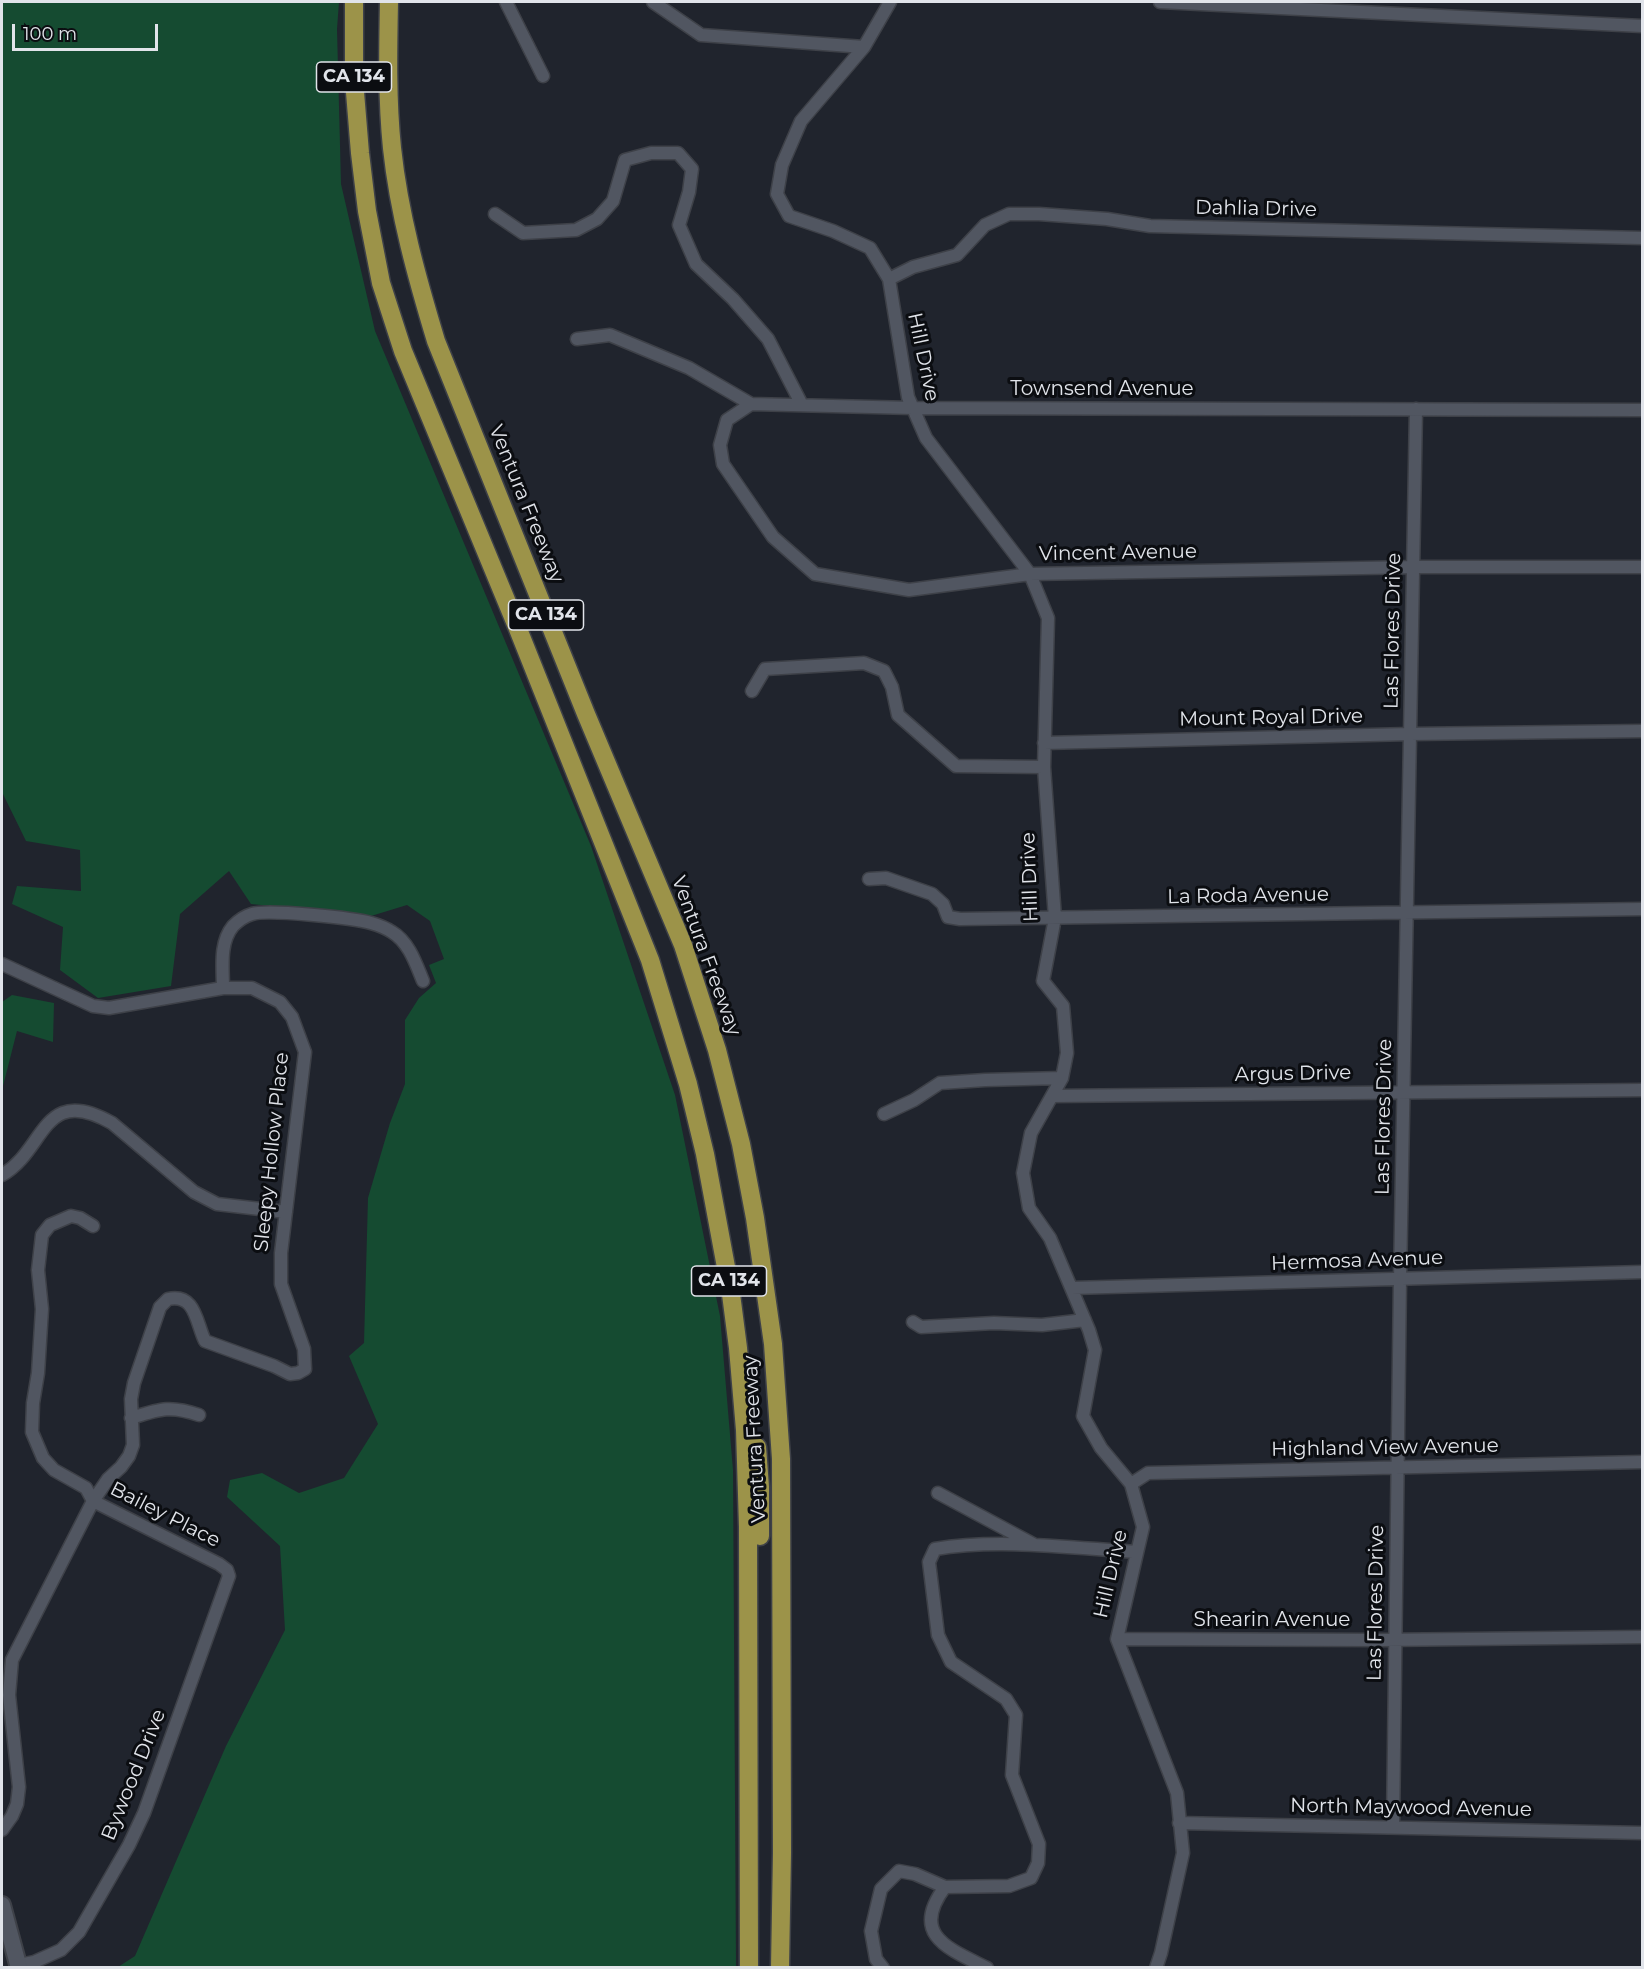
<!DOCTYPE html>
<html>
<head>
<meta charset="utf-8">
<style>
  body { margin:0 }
  #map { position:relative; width:1644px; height:1969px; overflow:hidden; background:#20242d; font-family:Montserrat,sans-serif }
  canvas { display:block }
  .frame { position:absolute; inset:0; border:3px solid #e1e4ea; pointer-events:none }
  .scale { position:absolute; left:12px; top:24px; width:146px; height:27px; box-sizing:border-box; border:3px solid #e1e4ea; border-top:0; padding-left:8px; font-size:18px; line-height:21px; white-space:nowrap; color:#e1e4ea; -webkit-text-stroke:4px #0b0d11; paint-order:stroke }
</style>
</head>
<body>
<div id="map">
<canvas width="1644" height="1969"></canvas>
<div class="frame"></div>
<div class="scale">100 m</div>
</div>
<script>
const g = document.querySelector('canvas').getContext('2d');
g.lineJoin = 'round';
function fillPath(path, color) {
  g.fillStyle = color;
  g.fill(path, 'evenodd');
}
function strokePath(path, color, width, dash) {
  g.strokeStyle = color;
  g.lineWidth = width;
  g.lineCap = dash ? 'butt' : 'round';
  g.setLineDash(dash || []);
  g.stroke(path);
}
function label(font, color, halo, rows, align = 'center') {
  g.font = font + ' Montserrat,sans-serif';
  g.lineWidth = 6;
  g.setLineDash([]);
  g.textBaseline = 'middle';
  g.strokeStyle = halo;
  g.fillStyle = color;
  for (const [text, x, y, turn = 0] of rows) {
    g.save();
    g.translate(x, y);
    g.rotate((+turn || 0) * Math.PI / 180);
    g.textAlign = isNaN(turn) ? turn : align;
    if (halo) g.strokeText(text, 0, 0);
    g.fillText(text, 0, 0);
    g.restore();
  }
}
const green = new Path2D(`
  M 2,2 L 339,2 L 337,29 L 341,184 L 375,331 L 591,846 L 675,1095 L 720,1316 L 733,1470 L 736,1967 L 118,1967 L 135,1956 L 226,1746 L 285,1630 L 280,1546 L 227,1497 L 230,1480 L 262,1473 L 299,1493 L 344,1478 L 378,1424 L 349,1356 L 364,1343 L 368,1198 L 390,1123 L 405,1084 L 405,1020 L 419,998 L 436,983 L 429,965 L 444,959 L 430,921 L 407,905 L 371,916 L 251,904 L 229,871 L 180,914 L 171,986 L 98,998 L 60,970 L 63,927 L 12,904 L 17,886 L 81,891 L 80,850 L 26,841 L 2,792 Z
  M 12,995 L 54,1003 L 53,1042 L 17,1031 L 2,1090 L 2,1002 Z`);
const street = new Path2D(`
  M 506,2 L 543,76
  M 653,2 L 701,35 L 864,47
  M 890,2 L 864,47 L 801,121 L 782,165 L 777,194 L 789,216 L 833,231 L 870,248 L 889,279 L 908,397 L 926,438 L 1030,574 L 1048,618 L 1044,767 L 1055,918 L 1043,981 L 1063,1006 L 1067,1053 L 1062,1078 L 1031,1133 L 1023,1173 L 1029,1208 L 1050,1238 L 1089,1330 L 1095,1350 L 1083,1416 L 1101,1448 L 1131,1484 L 1143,1527 L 1117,1639 L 1177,1793 L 1183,1853 L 1161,1953 L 1156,1968
  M 1160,2 L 1642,26
  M 495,214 L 523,233 L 576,230 L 597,219 L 613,201 L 625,160 L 651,153 L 678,153 L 692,169 L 689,192 L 679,225 L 696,264 L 733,299 L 768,339 L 802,405
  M 889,279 L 913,267 L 957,255 L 985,225 L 1009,214 L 1039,214 L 1107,219 L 1150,226 L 1642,238
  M 577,339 L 610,335 L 689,368 L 751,404 L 913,408 L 1642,410
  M 751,404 L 727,420 L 720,445 L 723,464 L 773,537 L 815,574 L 909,590 L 1030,574 L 1417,567 L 1642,567
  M 752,691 L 765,669 L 864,663 L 884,671 L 892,687 L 898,715 L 956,766 L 1044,767
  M 1044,743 L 1410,734 L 1642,731
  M 869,879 L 886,878 L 932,894 L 943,904 L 948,917 L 960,919 L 1642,909
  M 2,964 L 93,1006 L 109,1008 L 223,988 L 252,988 L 280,1002 L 292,1017 L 305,1052 L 281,1253 L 281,1284 L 304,1349 L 305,1369 L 298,1373 L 290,1374 L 274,1366 L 205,1341 C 196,1323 196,1293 168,1299 L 160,1307 L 134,1383 L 131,1399 L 133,1445 L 129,1456 L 121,1467 L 108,1479 L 93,1501 L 12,1660 L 9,1695 L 19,1787 L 17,1804 L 12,1816 L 2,1830
  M 223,988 C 223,968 219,943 233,926 C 238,921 245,916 252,914 C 268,909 354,918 371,923 C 378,925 386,928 392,932 C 409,942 416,964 423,981
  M 1052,1096 L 1642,1090
  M 884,1114 L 914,1100 L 940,1083 L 985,1080 L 1062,1078
  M 2,1175 C 46,1150 42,1083 112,1123 L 194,1192 L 217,1204 L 286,1212
  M 1072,1288 L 1642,1272
  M 913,1322 L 921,1327 L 994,1323 L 1042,1325 L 1085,1320
  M 131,1418 C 160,1409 170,1405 199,1415
  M 1131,1484 L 1148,1473 L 1642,1462
  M 938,1493 L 1035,1545
  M 1117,1639 L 1381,1640 L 1642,1637
  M 1179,1823 L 1642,1833
  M 1393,1826 L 1400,1279 L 1416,409
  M 945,1887 C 909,1935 949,1949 987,1968
  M 19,1965 L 34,1962 L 61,1950 L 79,1932 L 129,1845 L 144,1813 L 229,1576 L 227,1570 L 219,1564 L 93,1501 L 86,1488 L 54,1470 L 43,1458 L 32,1432 L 33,1403 L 38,1373 L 42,1309 L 38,1270 L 42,1235 L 50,1225 L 71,1216 L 80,1218 L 93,1226
  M 883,1968 L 876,1959 L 871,1931 L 881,1889 L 899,1871 L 915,1874 L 945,1887 L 1009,1886 L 1031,1878 L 1038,1863 L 1039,1844 L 1012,1775 L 1016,1715 L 1006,1699 L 951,1662 L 938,1635 L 929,1562 L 935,1549 C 998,1538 1073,1548 1137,1552`);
const secondary = new Path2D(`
  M 2,1905 L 19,1968`);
const highway = new Path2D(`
  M 354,2 L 354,80 L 360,153 L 367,211 L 381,283 L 403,351 L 518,629 L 650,960 L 688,1084 L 705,1154 L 731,1294 L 738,1348 L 745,1430 L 748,1527 L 749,1968
  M 389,2 C 388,51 387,99 392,148 C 399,214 417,278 436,341 L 586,714 L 683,945 L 717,1050 L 741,1144 L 755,1218 L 773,1344 L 781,1459 L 782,1853 L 780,1968
  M 757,1447 L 760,1487 L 760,1536`);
const shields = [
  [354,77,75],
  [546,615,75],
  [729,1281,75]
];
const shieldNames = [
  ["CA 134",354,77],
  ["CA 134",546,615],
  ["CA 134",729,1281]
];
const streetNames = [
  ["Dahlia Drive",1256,209,1],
  ["Hill Drive",923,357,78],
  ["Townsend Avenue",1102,389],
  ["Ventura Freeway",526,504,68],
  ["Vincent Avenue",1118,553,-1],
  ["Las Flores Drive",1393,631,-89],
  ["Mount Royal Drive",1271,718,-1],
  ["Hill Drive",1030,877,-92],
  ["La Roda Avenue",1248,896,-1],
  ["Ventura Freeway",706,956,70],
  ["Argus Drive",1293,1074,-1],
  ["Las Flores Drive",1384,1117,-89],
  ["Sleepy Hollow Place",272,1152,-84],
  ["Hermosa Avenue",1357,1261,-2],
  ["Ventura Freeway",755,1439,-93],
  ["Highland View Avenue",1385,1448,-1],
  ["Bailey Place",165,1515,27],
  ["Hill Drive",1111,1574,-77],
  ["Las Flores Drive",1376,1603,-89],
  ["Shearin Avenue",1272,1620],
  ["Bywood Drive",134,1775,-68],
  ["North Maywood Avenue",1411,1808,1]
];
fillPath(green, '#154b31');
strokePath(street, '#3e4148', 15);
strokePath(secondary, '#3e4148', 20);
strokePath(highway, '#3e4148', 21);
strokePath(street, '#515661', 12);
strokePath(secondary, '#515661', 16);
strokePath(highway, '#9c9349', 18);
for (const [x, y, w] of shields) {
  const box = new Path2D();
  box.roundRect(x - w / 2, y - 15, w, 30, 4.5);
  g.fillStyle = '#0b0d11';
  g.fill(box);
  strokePath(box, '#e1e4ea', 1.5);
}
label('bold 18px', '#e1e4ea', null, shieldNames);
label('20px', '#e1e4ea', '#0b0d11', streetNames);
</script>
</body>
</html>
